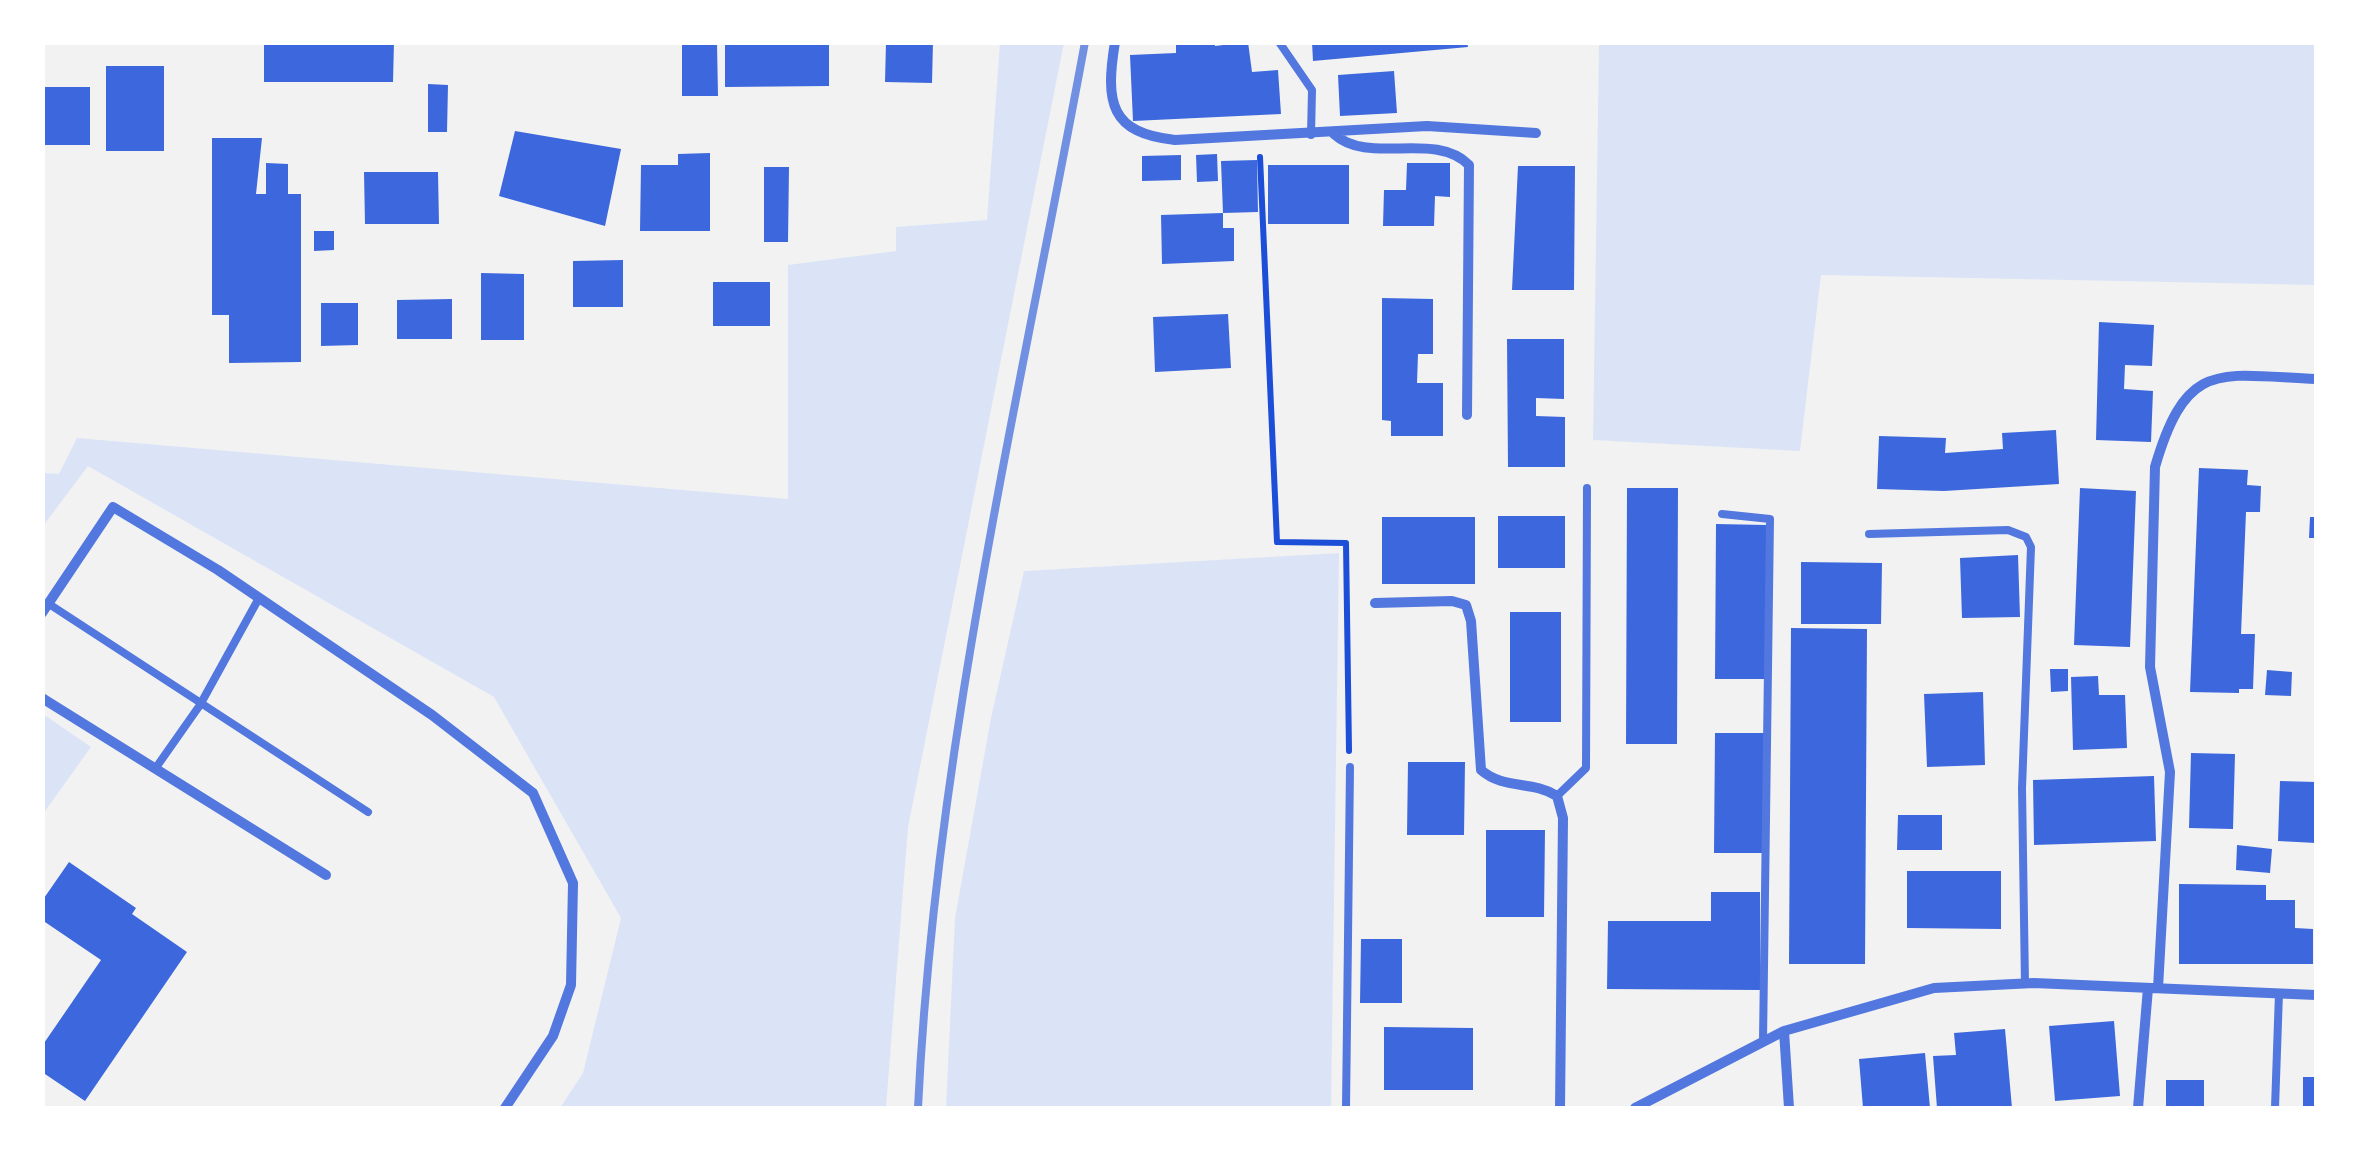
<!DOCTYPE html>
<html>
<head>
<meta charset="utf-8">
<style>
  body { margin:0 }
  #map { position:relative; width:2359px; height:1151px; overflow:hidden; background:#f2f2f2; font-family:"PT Sans Narrow",sans-serif }
  canvas { display:block }
  .frame { position:absolute; inset:0; border:45px solid #fff; pointer-events:none }
</style>
</head>
<body>
<div id="map">
<canvas width="2359" height="1151"></canvas>
<div class="frame"></div>
</div>
<script>
const g = document.querySelector('canvas').getContext('2d');
g.lineJoin = 'round';
function fillPath(path, color) {
  g.fillStyle = color;
  g.fill(path, 'evenodd');
}
function strokePath(path, color, width, dash) {
  g.strokeStyle = color;
  g.lineWidth = width;
  g.lineCap = dash ? 'butt' : 'round';
  g.setLineDash(dash || []);
  g.stroke(path);
}
const green = new Path2D(`
  M 1000,43 L 1064,43 L 908,827 L 886,1108 L 560,1108 L 583,1073 L 621,918 L 494,697 L 88,466 L 43,526 L 43,473 L 59,474 L 77,438 L 788,499 L 788,265 L 896,251 L 896,227 L 987,220 Z
  M 1599,43 L 2316,43 L 2316,285 L 1821,275 L 1800,451 L 1593,440 Z
  M 1339,553 L 1331,1108 L 946,1108 L 955,918 L 991,718 L 1024,571 Z
  M 43,714 L 91,747 L 43,814 Z`);
const building = new Path2D(`
  M 264,42 L 394,42 L 393,82 L 264,82 Z
  M 725,42 L 829,42 L 829,86 L 725,87 Z
  M 933,42 L 932,83 L 885,82 L 886,43 Z
  M 1176,42 L 1215,42 L 1215,46 L 1248,42 L 1252,72 L 1278,70 L 1281,114 L 1133,121 L 1130,55 L 1176,53 Z
  M 1312,42 L 1467,42 L 1468,47 L 1313,61 Z
  M 682,43 L 717,43 L 718,96 L 682,96 Z
  M 106,66 L 164,66 L 164,151 L 106,151 Z
  M 1394,71 L 1397,113 L 1340,116 L 1338,75 Z
  M 428,84 L 448,85 L 447,132 L 428,132 Z
  M 42,87 L 90,87 L 90,145 L 42,145 Z
  M 515,131 L 621,149 L 605,226 L 499,196 Z
  M 212,138 L 262,138 L 256,194 L 266,194 L 266,163 L 288,164 L 288,194 L 301,194 L 301,362 L 229,363 L 229,315 L 212,315 Z
  M 710,153 L 710,231 L 640,231 L 641,165 L 678,165 L 678,154 Z
  M 1217,154 L 1218,181 L 1197,182 L 1196,155 Z
  M 1181,155 L 1181,180 L 1142,181 L 1142,156 Z
  M 1257,160 L 1258,212 L 1223,213 L 1221,161 Z
  M 1407,163 L 1450,163 L 1450,197 L 1435,196 L 1434,226 L 1383,226 L 1384,190 L 1406,190 Z
  M 1268,165 L 1349,165 L 1349,224 L 1268,224 Z
  M 1518,166 L 1575,166 L 1574,290 L 1512,290 Z
  M 764,167 L 789,167 L 788,242 L 764,242 Z
  M 364,172 L 438,172 L 439,224 L 365,224 Z
  M 1223,213 L 1223,228 L 1234,228 L 1234,261 L 1162,264 L 1161,215 Z
  M 314,231 L 334,231 L 334,250 L 314,251 Z
  M 623,260 L 623,307 L 573,307 L 573,261 Z
  M 481,273 L 524,274 L 524,340 L 481,340 Z
  M 713,282 L 770,282 L 770,326 L 713,326 Z
  M 1382,298 L 1433,299 L 1433,354 L 1418,354 L 1417,383 L 1443,383 L 1443,436 L 1391,436 L 1391,421 L 1382,420 Z
  M 452,299 L 452,339 L 397,339 L 397,300 Z
  M 321,303 L 358,303 L 358,345 L 321,346 Z
  M 1228,314 L 1231,368 L 1155,372 L 1153,317 Z
  M 2099,322 L 2154,325 L 2152,366 L 2125,365 L 2124,389 L 2153,391 L 2151,442 L 2096,440 Z
  M 1507,339 L 1564,339 L 1564,399 L 1536,398 L 1536,416 L 1565,417 L 1565,467 L 1508,467 Z
  M 2056,430 L 2059,484 L 1944,491 L 1877,489 L 1879,436 L 1946,438 L 1945,453 L 2003,449 L 2002,433 Z
  M 2199,468 L 2248,470 L 2247,485 L 2261,486 L 2260,512 L 2246,512 L 2241,634 L 2255,634 L 2253,689 L 2239,689 L 2239,693 L 2190,692 Z
  M 1627,488 L 1678,488 L 1677,744 L 1626,744 Z
  M 2080,488 L 2136,491 L 2130,647 L 2074,645 Z
  M 1498,516 L 1565,516 L 1565,568 L 1498,568 Z
  M 1382,517 L 1475,517 L 1475,584 L 1382,584 Z
  M 2310,517 L 2316,517 L 2316,538 L 2309,538 Z
  M 1716,524 L 1767,525 L 1766,679 L 1715,679 Z
  M 2018,555 L 2020,617 L 1962,618 L 1960,558 Z
  M 1801,562 L 1882,563 L 1881,624 L 1801,624 Z
  M 1510,612 L 1561,612 L 1561,722 L 1510,722 Z
  M 1791,628 L 1867,629 L 1865,964 L 1789,964 Z
  M 2050,669 L 2068,669 L 2068,691 L 2051,692 Z
  M 2267,670 L 2292,672 L 2291,696 L 2265,695 Z
  M 2098,676 L 2099,695 L 2125,695 L 2127,748 L 2073,750 L 2071,677 Z
  M 1983,692 L 1985,765 L 1927,767 L 1924,694 Z
  M 1715,733 L 1765,733 L 1764,853 L 1714,853 Z
  M 2191,753 L 2235,754 L 2233,829 L 2189,828 Z
  M 1408,762 L 1465,762 L 1464,835 L 1407,835 Z
  M 2154,776 L 2156,841 L 2034,845 L 2033,780 Z
  M 2280,781 L 2316,782 L 2316,843 L 2278,841 Z
  M 1898,815 L 1942,815 L 1942,850 L 1897,850 Z
  M 1486,830 L 1545,830 L 1544,917 L 1486,917 Z
  M 2237,845 L 2272,849 L 2270,873 L 2236,870 Z
  M 69,862 L 136,908 L 132,914 L 187,952 L 85,1101 L 42,1072 L 42,1046 L 101,960 L 42,920 L 42,901 Z
  M 1907,871 L 2001,871 L 2001,929 L 1907,928 Z
  M 2179,884 L 2266,885 L 2266,900 L 2295,900 L 2295,928 L 2313,929 L 2313,964 L 2179,964 Z
  M 1711,892 L 1760,892 L 1760,990 L 1607,989 L 1608,921 L 1711,921 Z
  M 1361,939 L 1402,939 L 1402,1003 L 1360,1003 Z
  M 2114,1021 L 2120,1096 L 2055,1101 L 2049,1026 Z
  M 1384,1027 L 1473,1028 L 1473,1090 L 1384,1090 Z
  M 2005,1029 L 2012,1108 L 1937,1108 L 1933,1056 L 1956,1055 L 1954,1033 Z
  M 1925,1053 L 1930,1108 L 1863,1108 L 1859,1059 Z
  M 2303,1077 L 2316,1077 L 2316,1108 L 2303,1108 Z
  M 2166,1080 L 2204,1080 L 2204,1108 L 2166,1108 Z`);
const path = new Path2D(`
  M 1260,157 L 1277,542 L 1346,543 L 1349,751`);
const service = new Path2D(`
  M 1279,42 L 1312,90 L 1311,135
  M 1722,514 L 1770,519 L 1763,1042
  M 1869,534 L 2008,530 L 2026,537 L 2031,547 L 2022,788 L 2025,984
  M 49,604 L 368,812
  M 155,769 L 200,705 L 259,598
  M 1557,796 L 1586,768 L 1587,488
  M 1346,1108 L 1350,767
  M 2275,1108 L 2279,993`);
const minor = new Path2D(`
  M 1115,42 C 1105,103 1110,133 1175,140 L 1427,126 L 1536,133
  M 1334,134 C 1369,166 1434,130 1469,165 L 1467,415
  M 1375,603 L 1452,601 L 1466,605 L 1471,621 L 1481,770 C 1504,790 1532,780 1557,796 L 1563,818 L 1560,1108
  M 42,613 L 113,507 L 218,570 L 339,652 L 432,715 L 533,793 L 573,883 L 571,985 L 553,1036 L 505,1108
  M 42,698 L 326,875
  M 2158,988 L 2170,772 L 2150,667 L 2155,467 C 2187,358 2219,375 2316,379
  M 1784,1031 L 1789,1108
  M 1635,1108 L 1784,1031 L 1934,988 L 2034,983 L 2316,995
  M 2138,1108 L 2148,988`);
const rail = new Path2D(`
  M 918,1108 C 935,750 1020,395 1085,42`);
fillPath(green, '#dbe4f7');
fillPath(building, '#3d67dc');
strokePath(path, '#1d4ed8', 6);
strokePath(service, '#5277de', 8);
strokePath(minor, '#5277de', 10);
strokePath(rail, '#7290e2', 8);
</script>
</body>
</html>
